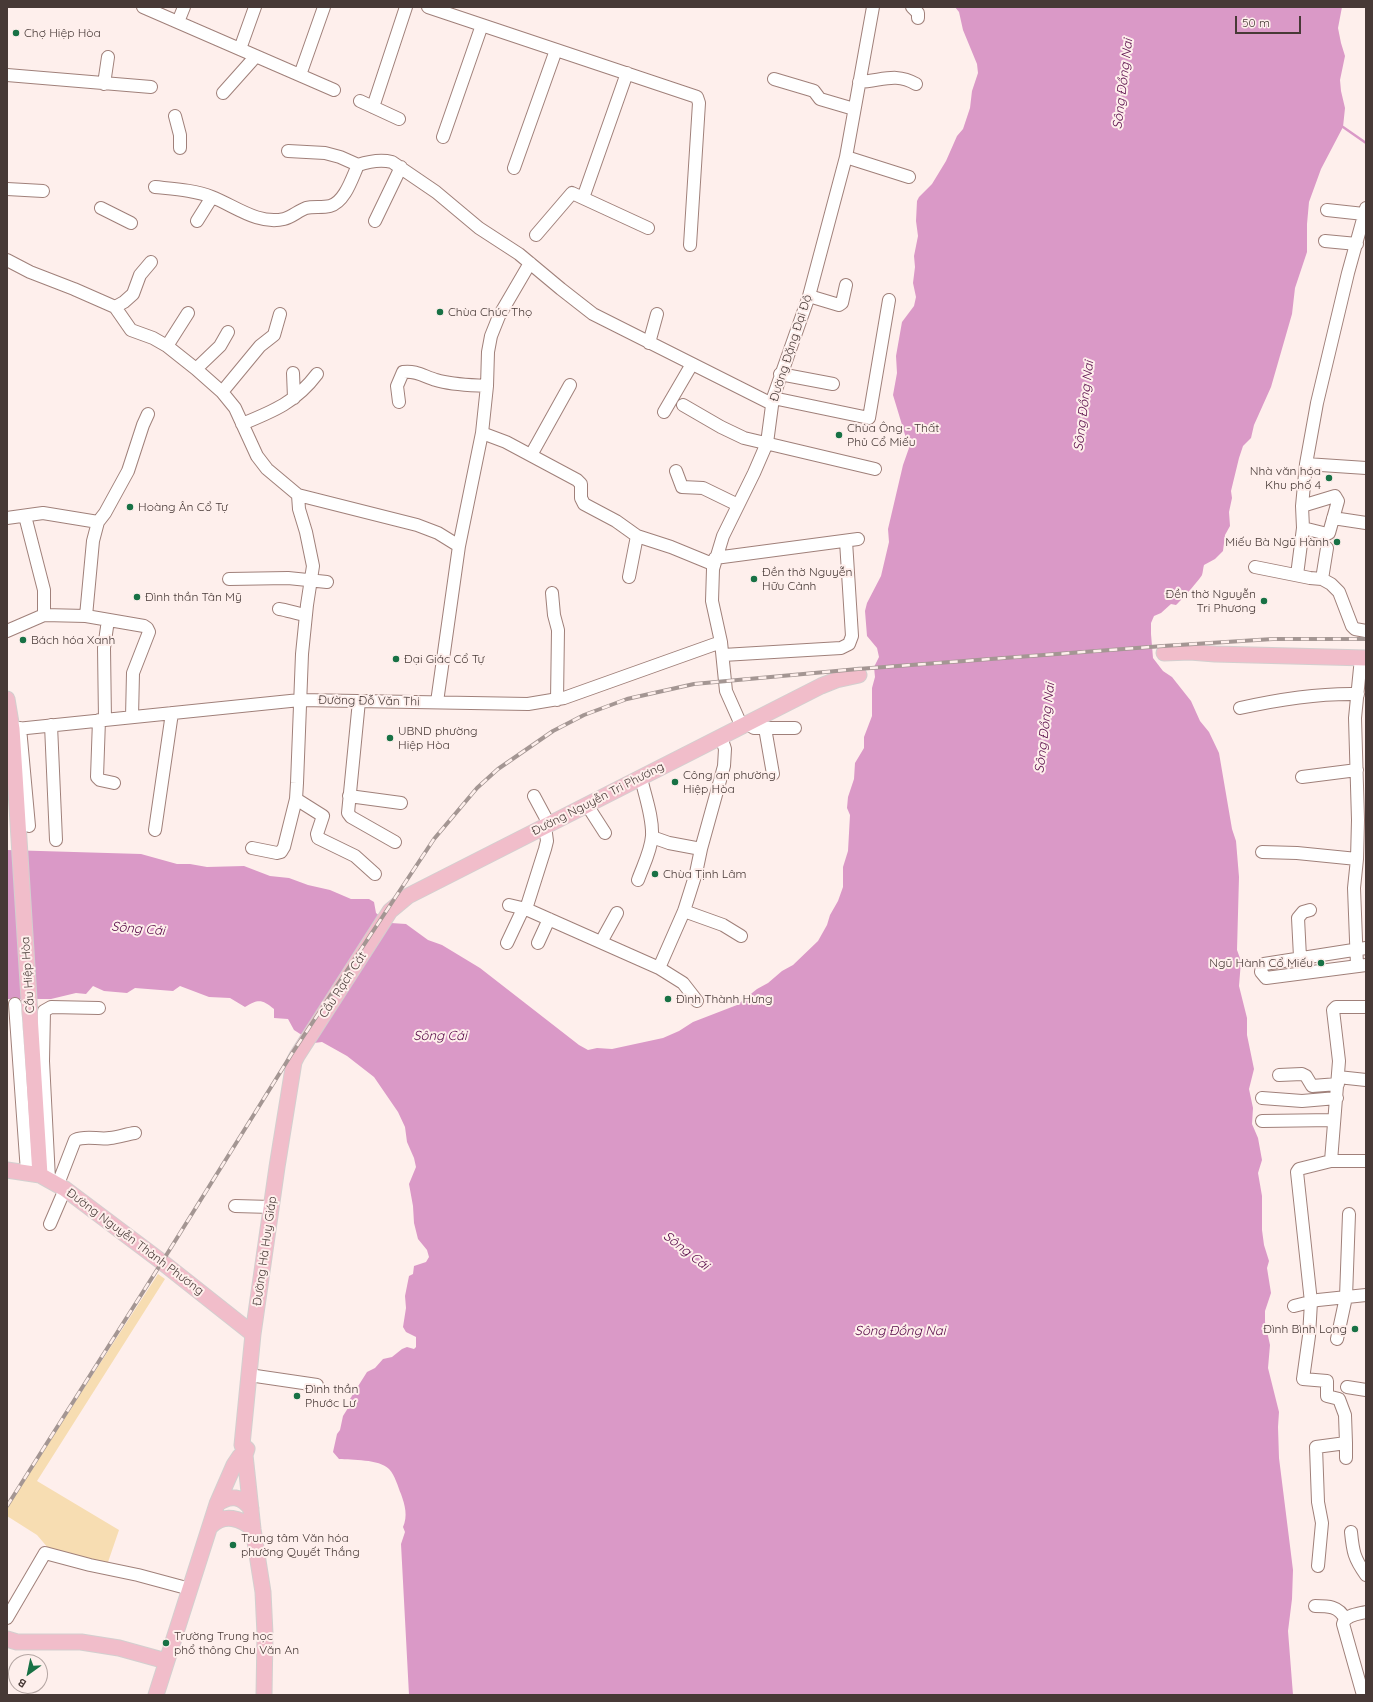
<!DOCTYPE html>
<html>
<head>
<meta charset="utf-8">
<style>
  body { margin:0 }
  #map { position:relative; width:1373px; height:1702px; overflow:hidden; background:#feefec; font-family:Quicksand,sans-serif }
  canvas { display:block }
  .frame { position:absolute; inset:0; border:8px solid #473936; pointer-events:none }
  .north { position:absolute; left:8px; top:1654px; width:40px; height:40px; box-sizing:border-box; background:#feefec; border:1px solid #b5a6a3; border-radius:50%; rotate:213deg; font-size:11px; font-weight:700; line-height:16px; text-align:center; color:#473936 }
  .north::after { content:''; display:block; margin:auto; width:14px; height:18px; background:#187145; clip-path:polygon(50% 0,100% 100%,50% 72%,0 100%) }
  .scale { position:absolute; left:1235px; top:16px; width:66px; height:18px; box-sizing:border-box; border:2px solid #473936; border-top:0; padding-left:5px; font-size:12px; line-height:14px; white-space:nowrap; color:#473936; -webkit-text-stroke:3px #feefec; paint-order:stroke }
</style>
</head>
<body>
<div id="map">
<canvas width="1373" height="1702"></canvas>
<div class="frame"></div>
<div class="north">B</div>
<div class="scale">50 m</div>
</div>
<script>
const g = document.querySelector('canvas').getContext('2d');
g.lineJoin = 'round';
function fillPath(path, color) {
  g.fillStyle = color;
  g.fill(path, 'evenodd');
}
function strokePath(path, color, width, dash) {
  g.strokeStyle = color;
  g.lineWidth = width;
  g.lineCap = dash ? 'butt' : 'round';
  g.setLineDash(dash || []);
  g.stroke(path);
}
function label(font, color, halo, rows, align = 'center') {
  g.font = font + ' Quicksand,sans-serif';
  g.lineWidth = 4;
  g.setLineDash([]);
  g.textBaseline = 'middle';
  g.strokeStyle = halo;
  g.fillStyle = color;
  for (const [text, x, y, turn = 0] of rows) {
    g.save();
    g.translate(x, y);
    g.rotate((+turn || 0) * Math.PI / 180);
    g.textAlign = isNaN(turn) ? turn : align;
    if (halo) g.strokeText(text, 0, 0);
    g.fillText(text, 0, 0);
    g.restore();
  }
}
const green = new Path2D(`
  M 158,1274 L 165,1279 L 37,1481 L 119,1530 L 107,1565 L 49,1549 L 37,1535 L 7,1516 L 7,1507 Z`);
const water = new Path2D(`
  M 955,7 L 1342,7 L 1338,28 L 1341,43 L 1345,56 L 1340,80 L 1341,91 L 1345,108 L 1343,127 L 1321,169 L 1309,202 L 1307,224 L 1307,252 L 1295,288 L 1292,314 L 1271,387 L 1254,425 L 1251,438 L 1243,446 L 1239,458 L 1231,491 L 1232,498 L 1229,512 L 1230,526 L 1225,535 L 1223,551 L 1215,559 L 1204,565 C 1203,568 1203,572 1202,575 C 1201,578 1178,604 1176,605 L 1171,604 L 1161,613 L 1154,616 L 1151,623 L 1151,634 L 1153,658 L 1163,671 L 1172,677 L 1191,701 L 1200,721 L 1209,732 L 1219,753 L 1232,829 L 1236,841 L 1239,877 L 1237,950 L 1241,961 L 1239,986 L 1247,1018 L 1247,1035 L 1254,1069 L 1249,1089 L 1253,1108 L 1252,1124 L 1258,1138 L 1262,1160 L 1258,1173 L 1262,1196 L 1262,1230 L 1264,1245 L 1269,1261 L 1267,1268 L 1271,1293 L 1265,1311 L 1265,1322 L 1270,1345 L 1268,1368 L 1279,1412 L 1278,1427 L 1279,1458 L 1293,1570 L 1292,1599 L 1288,1631 L 1293,1695 L 409,1695 L 401,1544 L 405,1532 L 403,1527 C 408,1516 405,1505 401,1494 C 398,1487 395,1475 389,1469 C 379,1459 352,1460 339,1459 L 333,1452 L 337,1434 L 340,1430 L 343,1416 L 348,1408 L 350,1399 L 367,1372 L 375,1368 L 383,1359 L 392,1357 L 402,1349 L 407,1347 L 414,1349 L 416,1347 L 416,1337 L 406,1332 L 403,1327 L 406,1308 L 405,1296 L 409,1276 L 413,1274 L 414,1266 L 426,1262 L 429,1257 L 427,1250 L 418,1239 L 414,1223 L 413,1206 L 409,1184 L 416,1167 L 414,1158 L 407,1142 L 405,1127 L 398,1112 L 374,1077 L 347,1056 L 322,1042 L 314,1043 L 294,1030 L 288,1019 L 274,1018 L 274,1009 C 262,999 258,999 245,1007 L 230,998 L 209,997 L 180,986 L 173,991 L 135,988 L 127,993 L 104,991 L 93,986 L 86,994 L 76,993 L 51,999 L 7,999 L 7,850 L 141,854 L 177,864 L 190,864 L 207,867 L 244,866 L 270,876 L 289,878 L 308,885 L 330,890 L 351,899 L 369,899 L 374,902 L 376,913 L 386,921 L 391,923 L 406,924 L 428,940 L 442,945 L 480,968 L 579,1045 L 588,1050 L 597,1048 L 612,1049 L 663,1038 L 679,1031 L 693,1022 L 737,1005 L 757,989 L 768,983 L 782,971 L 793,965 L 818,941 L 827,925 L 830,915 L 838,901 L 843,887 L 843,867 L 848,851 L 850,815 L 847,808 L 848,797 L 854,779 L 855,763 L 864,748 L 864,737 L 872,716 L 872,688 L 875,677 L 874,667 L 879,657 L 877,648 L 867,636 L 865,611 L 867,603 L 881,576 L 889,542 L 888,529 L 903,465 L 909,448 L 893,395 L 897,373 L 896,356 L 902,322 L 914,306 L 916,297 L 913,283 L 915,267 L 914,256 L 918,236 L 916,221 L 917,201 L 919,197 L 932,184 L 946,161 L 957,136 L 963,129 L 970,108 L 972,91 L 978,73 L 977,64 L 963,30 L 959,12 Z`);
const stream = new Path2D(`
  M 1343,127 L 1366,143`);
const minor = new Path2D(`
  M 143,7 L 334,90
  M 428,7 L 697,97 L 699,103 L 690,245
  M 912,7 L 918,13 L 918,18
  M 178,22 L 184,7
  M 240,49 L 255,7
  M 7,75 L 151,87
  M 300,75 L 324,7
  M 774,79 L 811,90 L 814,91 L 820,99 L 854,109
  M 859,82 C 882,81 895,72 916,84
  M 104,84 L 108,57
  M 223,93 L 256,56
  M 360,101 L 399,119
  M 373,107 L 406,7
  M 175,116 L 180,135 L 180,148
  M 443,137 L 482,25
  M 288,151 L 325,153 L 340,157 L 358,165
  M 846,157 L 909,177
  M 514,168 L 556,50
  M 155,187 C 174,189 194,190 212,197 C 235,206 258,225 284,219 C 292,217 298,211 306,208 C 313,206 322,208 330,206 C 345,202 352,178 358,165 C 370,161 380,159 392,162 L 436,192 L 479,228 L 519,254 L 561,289 L 593,314 L 772,404
  M 7,189 L 43,191
  M 583,198 L 627,73
  M 101,208 L 131,223
  M 1327,210 L 1364,214
  M 197,221 L 212,197
  M 375,221 L 401,167
  M 536,235 L 572,193 L 648,228
  M 1325,241 L 1357,244
  M 7,260 L 30,272 L 74,289 L 115,307 L 131,330 L 153,338 L 167,346 L 196,369 L 222,392 L 235,408 L 257,456 L 267,469 L 298,495 L 417,525 L 438,533 L 459,546
  M 809,296 L 839,305 L 842,303 L 846,285
  M 115,307 L 124,302 L 133,294 L 140,275 L 151,262
  M 649,343 L 657,314
  M 167,346 L 188,313
  M 196,369 L 220,346 L 228,332
  M 293,373 L 294,398
  M 780,374 L 833,384
  M 222,392 L 260,346 L 274,335 L 280,314
  M 773,398 L 869,418 L 889,300
  M 399,402 L 397,386 L 403,372 C 416,370 425,377 436,380 C 452,385 470,385 487,386
  M 683,405 L 721,427 L 744,438 L 875,469
  M 664,412 L 692,364
  M 242,424 C 274,411 296,402 317,374
  M 482,433 L 506,442 L 577,480 L 581,484 L 581,498 L 584,504 L 616,521 L 637,536 L 671,547 L 710,563
  M 531,455 L 570,385
  M 1306,464 L 1366,468
  M 676,471 L 682,487 L 703,488 L 738,505
  M 1302,506 L 1335,496 L 1338,501 L 1329,533 L 1327,534 L 1303,528
  M 7,518 L 43,513 L 98,522
  M 1333,518 L 1366,523
  M 715,558 L 858,539
  M 1255,567 L 1310,578 L 1322,579 L 1331,584 L 1339,592 L 1352,626 L 1355,629 L 1366,631
  M 1297,575 L 1303,528 L 1302,506 L 1306,464 L 1317,403 L 1348,273 L 1366,208
  M 629,577 L 637,536
  M 229,579 L 288,578 L 327,582
  M 1322,579 L 1327,548
  M 552,593 L 554,615 L 558,630 L 557,700
  M 279,609 C 288,610 296,614 306,615
  M 44,615 L 86,616 L 144,626 L 147,628 L 149,632 L 133,673 L 132,717
  M 86,616 L 93,541 L 98,522 L 105,513 L 128,471 L 143,425 L 148,414
  M 7,631 L 44,615 L 44,590 L 25,516
  M 723,655 L 841,648 L 849,644 L 852,636 L 846,541
  M 359,701 L 348,813 L 351,817 L 395,842
  M 437,702 L 459,546 L 482,433 L 487,386 L 488,352 L 491,336 L 499,316 L 530,263
  M 1240,708 C 1280,699 1317,693 1358,694
  M 99,720 L 97,777 L 100,780 L 114,783
  M 105,720 L 104,648 L 108,620
  M 747,724 L 754,728 L 795,728
  M 51,725 L 56,840
  M 742,727 L 726,691 L 721,642 L 712,601 L 713,569 L 723,536 L 754,473 L 767,443 L 773,398 L 809,296 L 846,157 L 873,7
  M 20,728 L 29,826
  M 765,728 L 773,774
  M 7,730 L 300,700 L 528,704 L 564,698 L 721,642
  M 1302,777 L 1357,770
  M 349,796 L 401,803
  M 534,796 L 549,824
  M 296,799 L 323,816 L 317,834 L 318,838 L 355,856 L 375,874
  M 587,805 L 605,833
  M 545,826 L 547,841 L 545,849 L 526,909 L 659,968 L 683,983 L 697,1001
  M 155,830 L 172,713
  M 652,837 L 669,843 L 701,849
  M 252,848 L 277,853 L 281,852 L 284,847 L 296,799 L 297,783 L 302,654 L 307,605 L 313,566 L 306,532 L 299,509 L 298,495
  M 1262,852 L 1297,853 L 1357,859
  M 638,880 C 643,866 651,851 652,836 C 653,817 645,796 641,778
  M 509,905 L 526,909
  M 684,911 L 723,925 L 741,936
  M 601,942 L 617,913
  M 507,943 L 523,909
  M 538,943 L 549,919
  M 1366,948 L 1264,964 L 1262,966 L 1261,972 L 1266,978 L 1366,965
  M 1300,957 L 1298,918 L 1303,912 L 1310,910
  M 1357,966 L 1354,888 L 1357,859 L 1358,820 L 1355,718 L 1361,658
  M 659,968 L 684,911 L 696,873 L 701,849 L 724,766 L 725,749 L 721,737
  M 15,1004 L 27,1172
  M 1279,1075 L 1302,1074 L 1306,1076 L 1312,1086 L 1338,1084
  M 1338,1077 L 1366,1080
  M 1262,1098 L 1302,1101 L 1337,1098
  M 1262,1121 L 1334,1120
  M 1331,1161 L 1339,1061 L 1333,1010 L 1336,1007 L 1366,1007
  M 49,1179 L 43,1061 L 44,1011 L 51,1007 L 99,1008
  M 58,1184 L 75,1140 C 86,1135 99,1140 110,1138 C 119,1137 127,1134 135,1133
  M 235,1206 L 271,1207
  M 50,1224 L 65,1189
  M 1294,1306 L 1318,1300 L 1366,1295
  M 1337,1339 L 1346,1297 L 1349,1214
  M 249,1375 L 317,1385
  M 1347,1387 L 1366,1390
  M 1346,1443 L 1346,1458
  M 1351,1532 C 1353,1552 1354,1558 1366,1575
  M 1318,1566 L 1322,1523 L 1318,1502 L 1316,1447 L 1346,1443 L 1345,1415 L 1339,1399 L 1327,1396 L 1327,1381 L 1303,1379 L 1309,1336 L 1311,1302 L 1297,1172 L 1299,1169 L 1331,1161 L 1366,1161
  M 1315,1606 C 1328,1606 1339,1606 1345,1619
  M 7,1618 L 45,1553 L 90,1565 L 138,1575 L 190,1589
  M 1363,1695 L 1343,1624 C 1345,1615 1358,1614 1366,1612`);
const major = new Path2D(`
  M 1164,653 L 1190,652 L 1215,654 L 1366,658
  M 7,699 L 12,729 L 15,775 L 40,1175
  M 7,1170 L 40,1175 L 65,1189 L 162,1262 L 253,1334
  M 242,1445 L 253,1334 L 277,1167 L 294,1062 L 297,1056 L 390,911 L 408,896 L 821,686 L 836,680 L 859,675
  M 242,1445 L 247,1449 L 245,1455 L 253,1529 L 263,1592 L 265,1634 L 264,1695
  M 217,1504 C 230,1494 242,1496 251,1509
  M 211,1526 C 224,1513 241,1518 253,1529
  M 7,1639 L 17,1642 L 81,1642 L 119,1648 L 166,1661
  M 156,1695 L 217,1504 L 234,1465 L 240,1456`);
const rail = new Path2D(`
  M 7,1506 L 162,1262 L 291,1055 L 434,839 L 477,788 L 498,769 L 553,731 L 584,715 L 627,699 L 694,684 L 858,669 L 1163,646 L 1273,639 L 1366,639`);
const markers = [
  [16,33,4,"#187145"],
  [440,312,4,"#187145"],
  [839,435,4,"#187145"],
  [1329,478,4,"#187145"],
  [130,507,4,"#187145"],
  [1337,542,4,"#187145"],
  [754,579,4,"#187145"],
  [137,597,4,"#187145"],
  [1264,601,4,"#187145"],
  [23,640,4,"#187145"],
  [396,659,4,"#187145"],
  [390,738,4,"#187145"],
  [675,782,4,"#187145"],
  [655,874,4,"#187145"],
  [1321,963,4,"#187145"],
  [668,999,4,"#187145"],
  [1355,1329,4,"#187145"],
  [297,1396,4,"#187145"],
  [233,1545,4,"#187145"],
  [166,1643,4,"#187145"]
];
const poiNames = [
  ["Chợ Hiệp Hòa",24,33],
  ["Chùa Chúc Thọ",448,312],
  ["Chùa Ông - Thất",847,428],
  ["Phủ Cổ Miếu",847,442],
  ["Nhà văn hóa",1321,471,"right"],
  ["Khu phố 4",1321,485,"right"],
  ["Hoàng Ân Cổ Tự",138,507],
  ["Miếu Bà Ngũ Hành",1329,542,"right"],
  ["Đền thờ Nguyễn",762,572],
  ["Hữu Cảnh",762,586],
  ["Đền thờ Nguyễn",1256,594,"right"],
  ["Tri Phương",1256,608,"right"],
  ["Đình thần Tân Mỹ",145,597],
  ["Bách hóa Xanh",31,640],
  ["Đại Giác Cổ Tự",404,659],
  ["UBND phường",398,731],
  ["Hiệp Hòa",398,745],
  ["Công an phường",683,775],
  ["Hiệp Hòa",683,789],
  ["Chùa Tịnh Lâm",663,874],
  ["Ngũ Hành Cổ Miếu",1313,963,"right"],
  ["Đình Thành Hưng",676,999],
  ["Đình Bình Long",1347,1329,"right"],
  ["Đình thần",305,1389],
  ["Phước Lư",305,1403],
  ["Trung tâm Văn hóa",241,1538],
  ["phường Quyết Thắng",241,1552],
  ["Trường Trung học",174,1636],
  ["phổ thông Chu Văn An",174,1650]
];
const streetNames = [
  ["Đường Đặng Đại Độ",791,348,-72],
  ["Đường Đỗ Văn Thi",369,701,1],
  ["Đường Nguyễn Tri Phương",598,799,-27],
  ["Cầu Hiệp Hòa",28,975,-94],
  ["Cầu Rạch Cát",343,985,-57],
  ["Đường Nguyễn Thành Phương",135,1242,37],
  ["Đường Hà Huy Giáp",265,1251,-82]
];
const waterNames = [
  ["Sông Đồng Nai",1123,84,-83],
  ["Sông Đồng Nai",1084,406,-83],
  ["Sông Đồng Nai",1045,728,-83],
  ["Sông Cái",138,929,5],
  ["Sông Cái",440,1036],
  ["Sông Cái",686,1251,38],
  ["Sông Đồng Nai",900,1331]
];
fillPath(green, '#f7ddb2');
fillPath(water, '#da99c7');
strokePath(stream, '#da99c7', 2.5);
strokePath(minor, '#a0807a', 14);
strokePath(major, '#d3cfcf', 17);
strokePath(minor, '#fff', 12);
strokePath(major, '#f1bdca', 15);
strokePath(rail, '#a49693', 4);
strokePath(rail, '#feefec', 2.5, [8]);
for (const [x, y, r, color] of markers) {
  const dot = new Path2D();
  dot.arc(x, y, r, 0, 2 * Math.PI);
  g.fillStyle = color;
  g.fill(dot);
  strokePath(dot, '#feefec', 1.5);
}
label('12px', '#473936', '#feefec', poiNames, 'left');
label('12px', '#473936', '#feefec', streetNames);
label('italic 13px', '#560847', '#feefec', waterNames);
</script>
</body>
</html>
